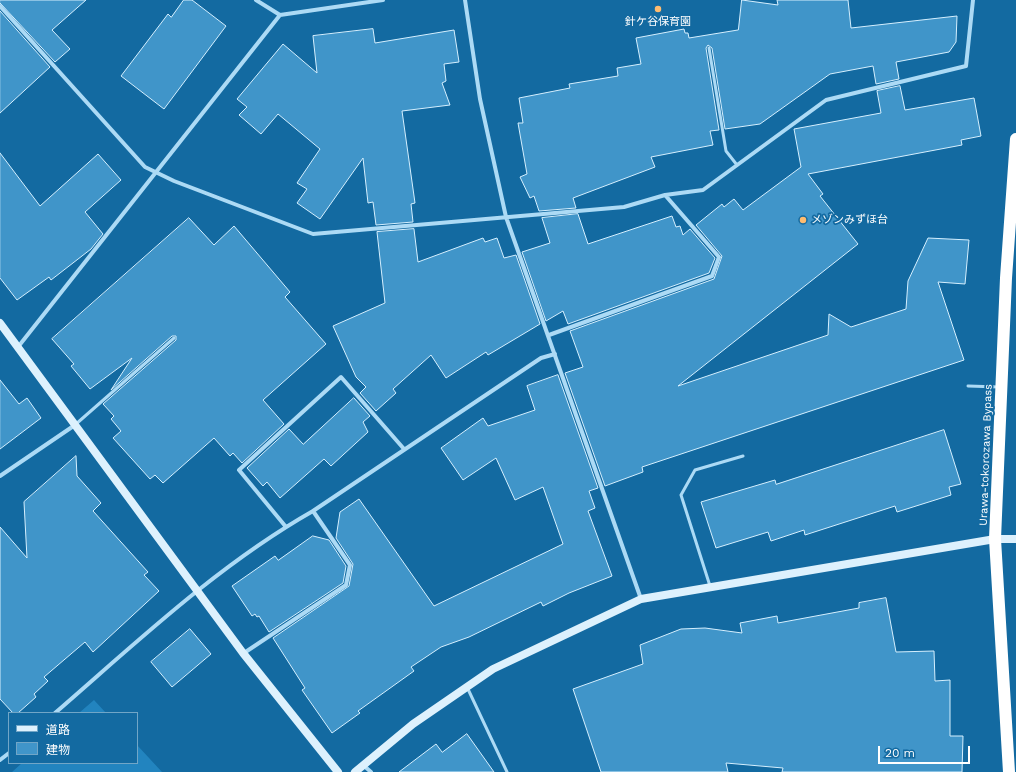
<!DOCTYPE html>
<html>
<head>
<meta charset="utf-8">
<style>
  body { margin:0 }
  #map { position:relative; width:1016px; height:772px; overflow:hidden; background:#136aa1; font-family:"Work Sans","Noto Sans JP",sans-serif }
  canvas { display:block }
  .legend { position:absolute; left:8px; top:712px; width:130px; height:52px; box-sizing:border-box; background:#136aa1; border:1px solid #71a6c7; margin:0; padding:5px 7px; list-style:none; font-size:12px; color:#fff }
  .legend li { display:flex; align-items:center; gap:8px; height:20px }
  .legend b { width:20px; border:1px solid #71a6c7 }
  .scale { position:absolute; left:878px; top:746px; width:92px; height:18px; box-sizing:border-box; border:2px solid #fff; border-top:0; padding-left:5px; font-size:12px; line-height:14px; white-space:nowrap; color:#fff; -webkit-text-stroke:3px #136aa1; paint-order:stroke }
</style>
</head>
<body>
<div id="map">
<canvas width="1016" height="772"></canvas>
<ul class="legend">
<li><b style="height:5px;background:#ddf1fd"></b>道路</li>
<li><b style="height:11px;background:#4095c9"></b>建物</li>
</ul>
<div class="scale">20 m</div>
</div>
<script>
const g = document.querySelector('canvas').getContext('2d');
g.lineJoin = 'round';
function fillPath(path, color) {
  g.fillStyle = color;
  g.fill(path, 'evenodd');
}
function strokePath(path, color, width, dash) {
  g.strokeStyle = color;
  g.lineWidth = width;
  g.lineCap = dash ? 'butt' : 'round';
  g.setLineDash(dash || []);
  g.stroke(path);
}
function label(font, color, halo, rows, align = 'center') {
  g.font = font + ' "Work Sans","Noto Sans JP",sans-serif';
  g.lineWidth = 3.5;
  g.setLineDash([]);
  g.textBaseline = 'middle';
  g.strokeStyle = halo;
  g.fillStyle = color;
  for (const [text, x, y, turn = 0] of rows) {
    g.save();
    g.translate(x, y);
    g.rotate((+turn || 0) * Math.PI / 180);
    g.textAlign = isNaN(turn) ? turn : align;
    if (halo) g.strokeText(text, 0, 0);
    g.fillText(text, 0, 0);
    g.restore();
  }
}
const green = new Path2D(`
  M 94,700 L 106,713 L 79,713 Z
  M 137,745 L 162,772 L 12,772 L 22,763 L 137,763 Z`);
const building = new Path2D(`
  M 0,0 L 86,0 L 52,30 L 70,49 L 55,62 L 0,3 Z
  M 184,0 L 192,0 L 226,26 L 164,109 L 121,76 L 168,14 L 171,17 Z
  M 742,0 L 778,5 L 777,0 L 848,0 L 851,28 L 957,16 L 956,42 L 949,52 L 896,62 L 899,79 L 876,84 L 873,66 L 830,74 L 760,124 L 725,129 L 712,48 L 708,45 L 706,48 L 719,130 L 710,131 L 713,145 L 651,157 L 655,167 L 573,198 L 576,208 L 539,211 L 534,196 L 530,198 L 520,177 L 527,174 L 518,123 L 523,123 L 519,98 L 570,88 L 569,84 L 618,76 L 617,68 L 641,64 L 636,38 L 684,29 L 685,33 L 688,33 L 689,38 L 738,30 Z
  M 0,11 L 50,67 L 0,113 Z
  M 373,29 L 375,43 L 454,30 L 459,62 L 444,64 L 446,81 L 442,83 L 450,105 L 402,111 L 415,203 L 411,204 L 413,222 L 376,225 L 373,202 L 368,203 L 363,158 L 320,219 L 297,203 L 307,189 L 297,183 L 320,149 L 278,114 L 261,134 L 239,115 L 247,107 L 237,99 L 283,44 L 317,73 L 313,36 Z
  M 900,86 L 905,110 L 974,98 L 981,136 L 961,140 L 962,145 L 808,174 L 823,194 L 820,196 L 858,244 L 678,386 L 828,335 L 829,314 L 851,327 L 906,309 L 908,281 L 928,238 L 969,240 L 965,284 L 938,282 L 964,360 L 642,467 L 643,472 L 605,486 L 565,373 L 583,367 L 570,331 L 714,279 L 722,256 L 696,225 L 722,204 L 724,207 L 734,199 L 743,210 L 801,167 L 794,129 L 881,113 L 877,91 Z
  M 0,153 L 40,206 L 98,154 L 121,180 L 85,212 L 103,234 L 91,249 L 51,280 L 49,277 L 17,300 L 0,278 Z
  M 578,214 L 588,244 L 672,216 L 676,227 L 680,226 L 683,235 L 690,229 L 715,258 L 709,273 L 568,324 L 563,311 L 546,321 L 522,252 L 550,243 L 542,218 Z
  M 189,218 L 214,245 L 234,226 L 290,292 L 285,297 L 326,344 L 263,400 L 284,424 L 242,463 L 233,453 L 230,456 L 214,438 L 163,483 L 155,475 L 150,479 L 113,438 L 121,431 L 111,419 L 114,416 L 103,404 L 176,340 L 176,336 L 172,336 L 111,390 L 132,358 L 90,389 L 71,366 L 74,364 L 52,339 Z
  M 414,229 L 418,262 L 483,238 L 485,242 L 497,238 L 504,258 L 516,255 L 540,324 L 488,355 L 486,352 L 446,378 L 431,355 L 393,389 L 396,393 L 376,411 L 360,393 L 366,387 L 356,377 L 333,326 L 385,303 L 377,232 Z
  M 558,375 L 598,488 L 589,491 L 595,508 L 588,511 L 612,576 L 569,593 L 543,606 L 541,602 L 469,637 L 441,647 L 411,667 L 414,671 L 358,711 L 360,713 L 332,733 L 302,690 L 305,688 L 273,638 L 349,586 L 353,564 L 336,538 L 340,512 L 359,499 L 434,606 L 563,544 L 543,487 L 515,500 L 496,458 L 463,480 L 441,448 L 483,418 L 488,426 L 535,410 L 527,386 Z
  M 0,380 L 19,404 L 27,398 L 41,418 L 0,449 Z
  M 354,398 L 370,416 L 363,422 L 368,432 L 331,466 L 324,459 L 280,498 L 267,482 L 263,486 L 247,468 L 289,429 L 303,444 Z
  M 944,430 L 961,484 L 949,487 L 951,495 L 897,512 L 895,506 L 805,535 L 804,530 L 771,541 L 768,532 L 716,548 L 701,502 L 775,480 L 776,484 Z
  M 76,456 L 77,476 L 101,503 L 93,511 L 148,572 L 144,575 L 159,591 L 93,652 L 85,642 L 44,677 L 48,681 L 34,694 L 36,697 L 18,713 L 13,713 L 0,699 L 0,527 L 27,558 L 24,502 Z
  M 313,536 L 329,540 L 346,566 L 343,583 L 269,632 L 259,616 L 257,617 L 255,614 L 252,616 L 232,586 L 275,556 L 278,560 Z
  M 886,598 L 896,652 L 934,651 L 935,681 L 950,680 L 950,736 L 963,736 L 962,772 L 782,772 L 783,768 L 726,763 L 728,772 L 601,772 L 573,689 L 643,664 L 640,645 L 681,629 L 705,628 L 742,633 L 740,623 L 777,616 L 778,623 L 859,608 L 859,603 Z
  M 190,629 L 211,654 L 172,687 L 151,662 Z
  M 467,734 L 494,772 L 399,772 L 436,744 L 442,752 Z`);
const lane = new Path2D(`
  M 709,48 L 726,151 L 737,165
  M 968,386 L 999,387
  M 76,424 L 174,338
  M 710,586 L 681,495 L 695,470 L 743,456
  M 467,687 L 507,772`);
const street = new Path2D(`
  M 256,0 L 280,15 L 383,0
  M 465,0 L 480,99 L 506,217 L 641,599
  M 0,6 L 145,167 L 174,181 L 313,234 L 624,207 L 665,195 L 703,190 L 826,100 L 966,66 L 973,0
  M 549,335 L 712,276 L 719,257 L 665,195
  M 18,347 L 280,15
  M 0,476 L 75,425
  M 286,527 L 239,470 L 341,377 L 404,449
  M 244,653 L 346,585 L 350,565 L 313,511
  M 55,713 C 137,642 218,565 313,511 L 541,358 L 555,354
  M 0,760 L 9,753
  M 363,765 L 371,772`);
const secondary = new Path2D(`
  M 0,323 L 243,653 L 338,772
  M 355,772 L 413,724 L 493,669 L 641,599 L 995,539 L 1016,539`);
const highway = new Path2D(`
  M 1009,772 L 995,539 L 1006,278 L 1016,139`);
const markers = [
  [658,9,4,"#ffbc70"],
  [803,220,4,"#ffbc70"]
];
const poiNames = [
  ["針ケ谷保育園",658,22],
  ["メゾンみずほ台",811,220,"left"]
];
const streetNames = [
  ["Urawa-tokorozawa Bypass",986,455,-88]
];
fillPath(green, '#2284bf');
fillPath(building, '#4095c9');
strokePath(building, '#d5effe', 1);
strokePath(lane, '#acdaf5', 3);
strokePath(street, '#acdaf5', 4);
strokePath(secondary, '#ddf1fd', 8);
strokePath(highway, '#fff', 12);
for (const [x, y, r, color] of markers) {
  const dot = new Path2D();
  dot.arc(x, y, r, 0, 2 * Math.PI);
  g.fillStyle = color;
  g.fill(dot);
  strokePath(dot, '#136aa1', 1.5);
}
label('11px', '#fff', '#136aa1', poiNames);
label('11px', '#fff', '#136aa1', streetNames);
</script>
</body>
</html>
